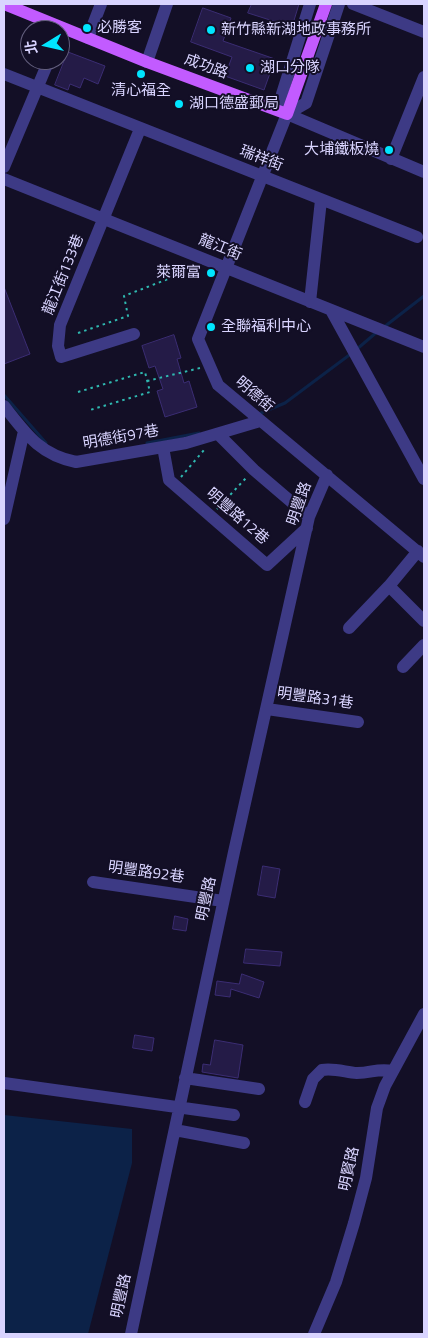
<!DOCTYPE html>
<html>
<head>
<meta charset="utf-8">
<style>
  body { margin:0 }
  #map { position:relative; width:428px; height:1338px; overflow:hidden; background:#130f26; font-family:"Titillium Web","Noto Sans TC",sans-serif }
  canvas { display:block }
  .frame { position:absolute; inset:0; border:5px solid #d9d4ff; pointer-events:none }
  .north { position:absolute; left:20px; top:20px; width:50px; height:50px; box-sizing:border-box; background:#130f26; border:1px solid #625e7d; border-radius:50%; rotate:261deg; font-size:14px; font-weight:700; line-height:20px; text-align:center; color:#d9d4ff }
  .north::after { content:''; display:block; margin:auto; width:18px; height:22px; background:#00e5ff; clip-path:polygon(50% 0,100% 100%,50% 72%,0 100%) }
</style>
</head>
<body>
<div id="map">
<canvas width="428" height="1338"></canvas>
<div class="frame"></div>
<div class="north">北</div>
</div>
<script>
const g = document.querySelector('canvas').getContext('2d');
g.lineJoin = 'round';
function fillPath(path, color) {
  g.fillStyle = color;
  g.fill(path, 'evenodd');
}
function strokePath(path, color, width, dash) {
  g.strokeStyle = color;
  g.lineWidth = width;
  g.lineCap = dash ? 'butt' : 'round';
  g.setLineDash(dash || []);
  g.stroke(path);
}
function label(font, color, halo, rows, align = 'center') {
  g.font = font + ' "Titillium Web","Noto Sans TC",sans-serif';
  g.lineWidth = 4;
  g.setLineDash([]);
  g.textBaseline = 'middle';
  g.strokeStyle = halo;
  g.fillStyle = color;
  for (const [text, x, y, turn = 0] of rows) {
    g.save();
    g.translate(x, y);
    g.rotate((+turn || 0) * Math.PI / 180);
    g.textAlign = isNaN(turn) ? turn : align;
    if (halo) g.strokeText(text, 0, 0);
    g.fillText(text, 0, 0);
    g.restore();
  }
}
const water = new Path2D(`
  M 4,1115 L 132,1129 L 132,1163 L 88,1334 L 4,1334 Z`);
const stream = new Path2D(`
  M 384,327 L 424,296
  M 357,349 L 377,332
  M 4,395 L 46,443
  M 261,413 L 285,403 L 352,353
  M 147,443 L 199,433`);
const building = new Path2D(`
  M 252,4 L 299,4 L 292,27 L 248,13 Z
  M 203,8 L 231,18 L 223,41 L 275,59 L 264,90 L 225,76 L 232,57 L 191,42 Z
  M 68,52 L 105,66 L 98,84 L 84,78 L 80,88 L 70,84 L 68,90 L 55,85 Z
  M 4,287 L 30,354 L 4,364 Z
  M 174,335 L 181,358 L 177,359 L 184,383 L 189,381 L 197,407 L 165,417 L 157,391 L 163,389 L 155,366 L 149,368 L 142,346 Z
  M 263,866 L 280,869 L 275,898 L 258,895 Z
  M 175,916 L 188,919 L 186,931 L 173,929 Z
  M 246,949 L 282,952 L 280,966 L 244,963 Z
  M 242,974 L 264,982 L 259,998 L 231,989 L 230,997 L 215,995 L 217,981 L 239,984 Z
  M 135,1035 L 154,1038 L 152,1051 L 133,1048 Z
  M 215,1040 L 243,1045 L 238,1078 L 202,1072 L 203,1064 L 210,1065 Z`);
const path = new Path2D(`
  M 78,333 L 128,316 L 124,296 L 181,274 L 186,262
  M 147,381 L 200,368
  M 78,392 L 145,372 L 150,392 L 90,410
  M 181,477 L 204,450
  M 217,509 L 246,478`);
const minor = new Path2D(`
  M 353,4 L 424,32
  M 88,38 L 101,4
  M 147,62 L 167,4
  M 4,74 L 417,237
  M 287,114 L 198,339 L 218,385 L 424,557
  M 287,114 L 424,172
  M 287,114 L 306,103 L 339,4
  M 287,114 L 282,94 L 310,4
  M 391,159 L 424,77
  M 4,167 L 49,60
  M 4,179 L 424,347
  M 310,302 L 321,200
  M 331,310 L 424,479
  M 134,334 L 61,357 L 58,346 L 60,325 L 140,129
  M 4,406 C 26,434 40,455 76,462 L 186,443 L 260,421
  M 218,434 L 254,470 L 309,517
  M 163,447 L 169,480 L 267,565 L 307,528
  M 4,519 L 24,431
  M 418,551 L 389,586 L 424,621
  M 349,628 L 389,586
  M 403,667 L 424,645
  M 267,709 L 358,722
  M 93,882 L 223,901
  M 185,1078 L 259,1089
  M 4,1083 L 234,1115
  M 305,1102 L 313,1079 L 322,1070 C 334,1068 345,1072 357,1073 C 372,1073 377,1068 393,1071
  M 175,1130 L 244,1143
  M 131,1334 L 234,852 L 309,517 L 327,475
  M 314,1334 L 336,1282 L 354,1223 L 366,1178 L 377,1108 L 385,1086 L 424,1014`);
const major = new Path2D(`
  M 4,4 L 147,62 L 287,114 L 326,4`);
const markers = [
  [87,28,5,"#00e5ff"],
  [211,30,5,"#00e5ff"],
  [250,68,5,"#00e5ff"],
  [141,74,5,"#00e5ff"],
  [179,104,5,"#00e5ff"],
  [389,150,5,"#00e5ff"],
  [211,273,5,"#00e5ff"],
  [211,327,5,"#00e5ff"]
];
const poiNames = [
  ["必勝客",97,28],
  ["新竹縣新湖地政事務所",221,30],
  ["湖口分隊",260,68],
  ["清心福全",141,91,"center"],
  ["湖口德盛郵局",189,104],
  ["大埔鐵板燒",379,150,"right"],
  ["萊爾富",201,273,"right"],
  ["全聯福利中心",221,327]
];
const streetNames = [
  ["成功路",206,67,20],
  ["瑞祥街",261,159,21],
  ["龍江街",220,248,22],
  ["龍江街133巷",64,275,-68],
  ["明德街",254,395,41],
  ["明德街97巷",121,438,-10],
  ["明豐路",300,504,-71],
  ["明豐路12巷",237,517,41],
  ["明豐路31巷",315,699,8],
  ["明豐路92巷",146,873,8],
  ["明豐路",207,899,-78],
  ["明賢路",350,1169,-78],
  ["明豐路",122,1296,-78]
];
fillPath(water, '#0c2248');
strokePath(stream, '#0c2248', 3);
fillPath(building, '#241b47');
strokePath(building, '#3b2d73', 1);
strokePath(path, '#2fb8b0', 2, [2.5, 4]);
strokePath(minor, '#3d3a85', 12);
strokePath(major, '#c25bff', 12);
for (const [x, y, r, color] of markers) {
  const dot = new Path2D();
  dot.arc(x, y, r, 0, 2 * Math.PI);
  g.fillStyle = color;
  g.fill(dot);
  strokePath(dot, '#130f26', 2);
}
label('15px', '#d9d4ff', '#130f26', poiNames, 'left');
label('15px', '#d9d4ff', '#130f26', streetNames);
</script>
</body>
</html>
